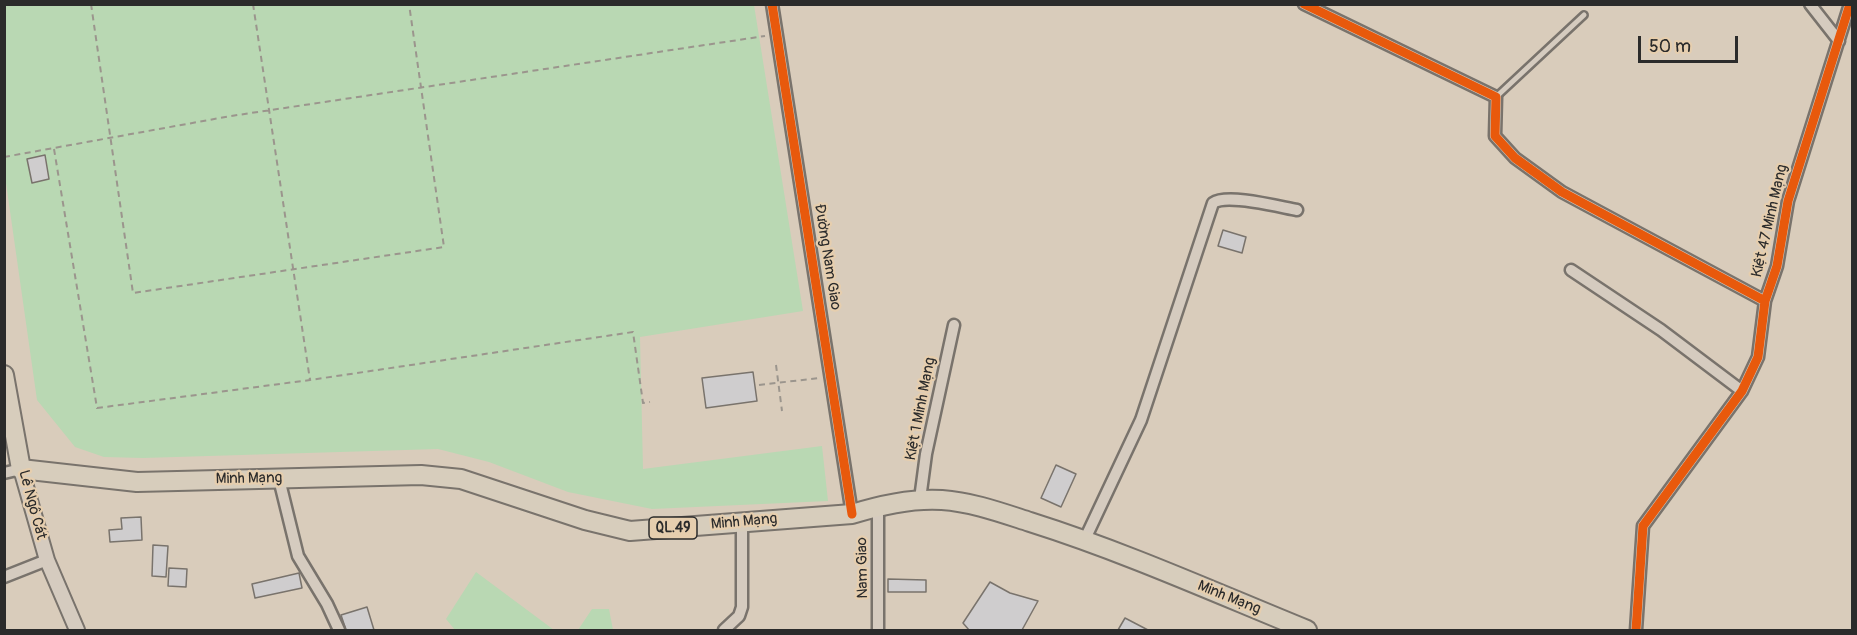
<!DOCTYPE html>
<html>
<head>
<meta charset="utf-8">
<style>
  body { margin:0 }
  #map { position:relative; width:1857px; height:635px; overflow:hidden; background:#d9ccbb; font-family:Pangolin,sans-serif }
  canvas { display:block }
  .frame { position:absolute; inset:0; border:6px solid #2b2b2b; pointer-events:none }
  .scale { position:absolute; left:1638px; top:36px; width:100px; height:27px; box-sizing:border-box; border:3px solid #2b2b2b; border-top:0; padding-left:8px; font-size:18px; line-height:21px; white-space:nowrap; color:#2b2b2b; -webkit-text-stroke:4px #e6ceae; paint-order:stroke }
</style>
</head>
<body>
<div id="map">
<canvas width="1857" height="635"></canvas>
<div class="frame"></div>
<div class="scale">50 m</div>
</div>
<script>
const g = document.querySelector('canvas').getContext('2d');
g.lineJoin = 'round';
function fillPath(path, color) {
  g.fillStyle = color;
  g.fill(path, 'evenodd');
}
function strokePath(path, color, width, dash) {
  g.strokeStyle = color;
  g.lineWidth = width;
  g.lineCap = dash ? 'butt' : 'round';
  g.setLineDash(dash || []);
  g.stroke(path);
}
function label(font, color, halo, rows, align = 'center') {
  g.font = font + ' Pangolin,sans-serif';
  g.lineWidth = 4.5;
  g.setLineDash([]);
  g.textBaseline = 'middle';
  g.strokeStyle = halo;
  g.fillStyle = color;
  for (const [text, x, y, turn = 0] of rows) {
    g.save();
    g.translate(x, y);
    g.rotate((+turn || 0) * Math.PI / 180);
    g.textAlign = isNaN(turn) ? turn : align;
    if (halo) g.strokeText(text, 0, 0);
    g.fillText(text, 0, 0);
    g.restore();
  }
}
const green = new Path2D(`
  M 4,5 L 754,5 L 803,311 L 640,337 L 643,469 L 822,446 L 828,501 L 652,509 L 568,492 L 489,462 L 438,449 L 143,458 L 104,457 L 75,447 L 37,400 L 5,176 Z
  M 476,572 L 554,630 L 455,630 L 446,619 Z
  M 592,609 L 609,609 L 613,630 L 578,630 Z`);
const building = new Path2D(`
  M 45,155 L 49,179 L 32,183 L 27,159 Z
  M 1223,230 L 1246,237 L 1242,253 L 1218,246 Z
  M 753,372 L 757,401 L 706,408 L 702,378 Z
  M 1056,465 L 1076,474 L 1061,507 L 1041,498 Z
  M 141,517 L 142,540 L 110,542 L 109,530 L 122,529 L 121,518 Z
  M 153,545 L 168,546 L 166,577 L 152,576 Z
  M 169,568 L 187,569 L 186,587 L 168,586 Z
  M 299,573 L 302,588 L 255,598 L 252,584 Z
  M 888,579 L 926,580 L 926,592 L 888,592 Z
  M 990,582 L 1010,593 L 1038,601 L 1022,630 L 969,630 L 963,623 Z
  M 367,607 L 374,630 L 346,630 L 341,615 Z
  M 1125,618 L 1148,630 L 1118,630 Z`);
const path = new Path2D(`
  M 91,4 L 133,293 L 444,247 L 409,4
  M 253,4 L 310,380
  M 54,149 L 97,408 L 310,380 L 633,332 L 643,403 L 650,402
  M 4,157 L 231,116 L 765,36
  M 776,365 L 782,411
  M 759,385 L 819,378`);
const service = new Path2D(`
  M 1496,97 L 1584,15`);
const minor = new Path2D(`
  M 772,4 L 852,514
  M 1304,4 L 1496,97 L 1495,136 L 1515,158 L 1562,192 L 1765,301
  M 1810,4 L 1839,41
  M 1571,270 L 1661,330 L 1742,391
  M 4,473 L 21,469
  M 279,479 L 298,556 L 327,604 L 339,630
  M 920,499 L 926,454 L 954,325
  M 878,506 L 878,630
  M 1085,539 L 1141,420 L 1213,203 C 1227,193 1280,207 1297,210
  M 4,577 L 47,560
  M 724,630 L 739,616 L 742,607 L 742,522
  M 1636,630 L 1643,526 L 1742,391 L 1758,357 L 1765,301 L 1777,266 L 1788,201 L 1850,4`);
const tertiary = new Path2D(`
  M 21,469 L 47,560 L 77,630`);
const trunk = new Path2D(`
  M 4,375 L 21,469 L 137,482 L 421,475 L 461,479 L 585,520 L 630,531 L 852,514 C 881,505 912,498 942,500 C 972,502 1002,513 1030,522 C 1125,552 1216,593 1307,630`);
const cycleway = new Path2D(`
  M 772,4 L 852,514
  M 1304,4 L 1496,97 L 1495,136 L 1515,158 L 1562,192 L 1765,301
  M 1636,630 L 1643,526 L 1742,391 L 1758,357 L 1765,301 L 1777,266 L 1788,201 L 1850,4`);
const shields = [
  [673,528,48]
];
const shieldNames = [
  ["QL.49",673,528]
];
const streetNames = [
  ["Kiệt 47 Minh Mạng",1770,221,-77],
  ["Đường Nam Giao",827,257,81],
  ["Kiệt 1 Minh Mạng",921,409,-79],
  ["Minh Mạng",249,479,-1],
  ["Lê Ngô Cát",32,505,75],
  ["Minh Mạng",744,522,-5],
  ["Nam Giao",863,568,-91],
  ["Minh Mạng",1229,598,22]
];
fillPath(green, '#b9d8b3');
fillPath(building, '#cfcdce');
strokePath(building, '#79736c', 1.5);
strokePath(service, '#79736c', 10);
strokePath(minor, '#79736c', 15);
strokePath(tertiary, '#79736c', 18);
strokePath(trunk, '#79736c', 22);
strokePath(path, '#9b958d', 2, [6, 4.5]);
strokePath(service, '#d5cbbf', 5);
strokePath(minor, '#d5cbbf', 10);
strokePath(tertiary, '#d5cbbf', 14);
strokePath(trunk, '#d7cdbc', 18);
strokePath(cycleway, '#e8590c', 9);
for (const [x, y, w] of shields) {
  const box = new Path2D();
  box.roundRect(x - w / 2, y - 11, w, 22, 4.5);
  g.fillStyle = '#e6ceae';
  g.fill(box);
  strokePath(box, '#2b2b2b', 1.5);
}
label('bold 14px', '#2b2b2b', null, shieldNames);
label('15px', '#2b2b2b', '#e6ceae', streetNames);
</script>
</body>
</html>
